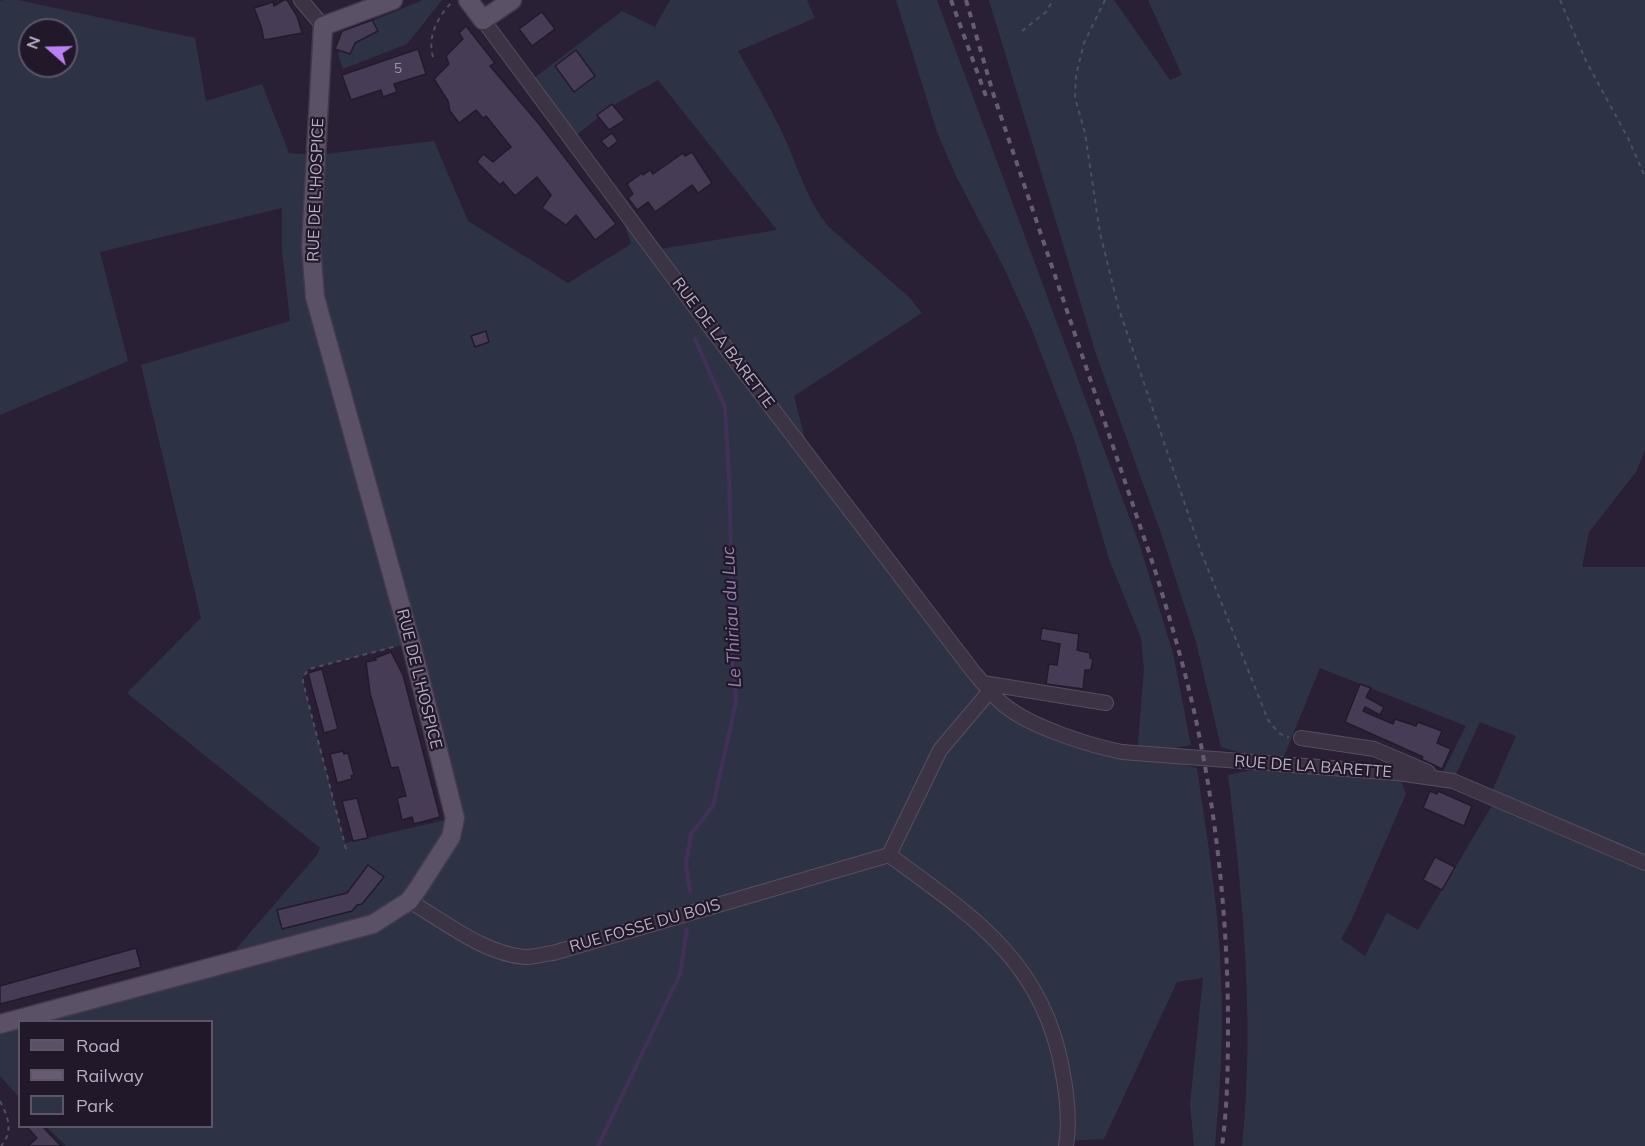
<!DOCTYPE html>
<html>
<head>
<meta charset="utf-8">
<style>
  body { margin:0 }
  #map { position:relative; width:1645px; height:1146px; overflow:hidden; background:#292035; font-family:Mulish,sans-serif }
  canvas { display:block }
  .legend { position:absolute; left:18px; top:1020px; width:195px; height:108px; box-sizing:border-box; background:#21192a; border:2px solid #5d5467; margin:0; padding:8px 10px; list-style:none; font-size:18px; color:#b8adc3 }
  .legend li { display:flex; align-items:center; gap:12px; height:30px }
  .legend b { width:30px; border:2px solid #5d5467 }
  .north { position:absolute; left:18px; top:18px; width:60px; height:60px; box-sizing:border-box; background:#21192a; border:2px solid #5d5467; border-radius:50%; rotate:290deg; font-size:16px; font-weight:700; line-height:24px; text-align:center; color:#b8adc3 }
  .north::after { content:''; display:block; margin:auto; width:21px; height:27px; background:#b981f3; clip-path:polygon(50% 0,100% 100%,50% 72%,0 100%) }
</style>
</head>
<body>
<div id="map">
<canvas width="1645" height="1146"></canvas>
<ul class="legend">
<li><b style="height:8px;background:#5a5166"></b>Road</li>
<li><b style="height:8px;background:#675c74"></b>Railway</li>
<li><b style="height:16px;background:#2d3345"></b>Park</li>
</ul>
<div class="north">N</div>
</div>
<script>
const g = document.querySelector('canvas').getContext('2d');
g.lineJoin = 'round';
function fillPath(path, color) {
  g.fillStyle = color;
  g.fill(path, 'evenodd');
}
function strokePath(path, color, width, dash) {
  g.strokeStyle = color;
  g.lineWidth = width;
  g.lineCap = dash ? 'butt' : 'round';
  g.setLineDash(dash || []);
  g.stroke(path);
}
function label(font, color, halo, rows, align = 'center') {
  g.font = font + ' Mulish,sans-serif';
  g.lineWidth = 4.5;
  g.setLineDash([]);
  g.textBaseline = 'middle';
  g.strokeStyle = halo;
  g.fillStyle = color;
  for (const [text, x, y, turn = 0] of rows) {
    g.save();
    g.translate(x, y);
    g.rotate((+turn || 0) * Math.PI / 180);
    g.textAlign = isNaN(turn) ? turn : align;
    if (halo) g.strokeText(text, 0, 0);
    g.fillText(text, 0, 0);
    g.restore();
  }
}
const green = new Path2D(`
  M 3,0 L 18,0 L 195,38 L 206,101 L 262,84 L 289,153 L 317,155 L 434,141 L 468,221 L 568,283 L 631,244 L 617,200 L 654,250 L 777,230 L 658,80 L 617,103 L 571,139 L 529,82 L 622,11 L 655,27 L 670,0 L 807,0 L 815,18 L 738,51 C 753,78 769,105 782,132 C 797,164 806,200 829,227 L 909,297 L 922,313 L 794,396 L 810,458 L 972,670 L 1030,720 L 1137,754 L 1144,670 L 1141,638 L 1109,559 L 1075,442 L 1030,325 L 1004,268 L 956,176 L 937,132 L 896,0 L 937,0 L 1140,546 L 1173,653 L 1191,745 L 1140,754 L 1197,768 C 1207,838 1219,907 1221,977 C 1224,1033 1220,1090 1215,1146 L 1194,1146 L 1190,1104 L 1203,978 L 1177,982 L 1104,1139 L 1067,1141 L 1066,1146 L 66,1146 L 47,1127 L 212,1126 L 212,1022 L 20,1022 L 19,1097 L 0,1076 L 0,1024 L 223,964 L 317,855 L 320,848 L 127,693 L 201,618 L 141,365 L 290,321 L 282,251 L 282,208 L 100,252 L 128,361 L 0,415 L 0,1 ZM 30,30 L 66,30 L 66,66 L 30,66 ZM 411,643 L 454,818 L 345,843 L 303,682 L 303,677 L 309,669 Z
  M 423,0 L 442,0 L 407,44 L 343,69 L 338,55 L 346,32 Z
  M 989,0 L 1114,0 L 1170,80 L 1182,75 L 1148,0 L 1645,0 L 1645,450 L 1636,472 L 1589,532 L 1582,567 L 1645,567 L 1645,1146 L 1242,1146 C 1255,1023 1243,898 1228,775 L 1279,764 L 1221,747 L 1196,642 L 1162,536 L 1097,357 ZM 1320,668 L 1466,726 L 1440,778 L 1453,781 L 1480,722 L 1516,736 L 1490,796 L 1496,799 L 1418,930 L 1387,913 L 1365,956 L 1341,939 L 1351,921 L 1406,794 L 1398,773 L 1281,764 Z`);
const stream = new Path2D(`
  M 690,891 L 686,864 L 691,834 L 713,806 L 736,702 L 731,646 L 732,593 L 729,477 L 725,407 L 695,339
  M 598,1146 L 680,974 L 687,929`);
const building = new Path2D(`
  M 284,0 L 287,0 L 297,16 L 302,33 L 264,40 L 261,26 L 254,8 L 273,2 L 274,6 Z
  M 542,12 L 555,29 L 532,46 L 519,29 Z
  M 372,20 L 378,31 L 355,43 L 350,54 L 335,49 L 342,31 Z
  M 466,26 L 495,63 L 490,66 L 539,124 L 616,224 L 595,240 L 576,215 L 566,225 L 542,208 L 551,195 L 537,177 L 515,196 L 503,182 L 500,185 L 477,162 L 483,154 L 493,162 L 511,147 L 486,116 L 483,118 L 476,110 L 459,123 L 450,111 L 448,101 L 434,79 L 449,64 L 446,56 L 463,39 L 459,33 Z
  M 418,49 L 426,74 L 394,84 L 397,92 L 383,97 L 381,90 L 351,100 L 342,75 Z
  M 576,50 L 595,76 L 574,92 L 555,66 Z
  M 612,104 L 625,120 L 609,130 L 597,115 Z
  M 612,133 L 618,141 L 608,149 L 601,141 Z
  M 692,152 L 712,183 L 698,193 L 692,185 L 655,212 L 648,202 L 637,210 L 628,198 L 633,194 L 627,184 L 642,173 L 643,175 L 650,170 L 653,174 L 683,153 L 685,156 Z
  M 486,331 L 489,342 L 475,347 L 471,336 Z
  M 1042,628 L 1079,634 L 1077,650 L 1090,653 L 1090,658 L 1093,659 L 1091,670 L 1085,670 L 1083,689 L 1046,684 L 1049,664 L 1057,665 L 1060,644 L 1040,640 Z
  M 391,652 L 403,675 L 440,817 L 414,824 L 412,817 L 402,820 L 397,798 L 406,796 L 398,767 L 391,768 L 370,693 L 366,662 L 376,660 L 375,658 Z
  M 322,669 L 338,729 L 324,733 L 308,673 Z
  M 1360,684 L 1371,688 L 1366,697 L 1384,707 L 1380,715 L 1365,707 L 1363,711 L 1393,724 L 1395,719 L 1416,726 L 1418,722 L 1442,731 L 1437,743 L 1451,749 L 1442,769 L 1421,759 L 1423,757 L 1345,722 Z
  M 343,751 L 344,754 L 348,753 L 354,775 L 351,776 L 352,779 L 337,783 L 330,754 Z
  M 1430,791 L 1437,794 L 1438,791 L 1472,806 L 1464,826 L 1423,808 Z
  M 357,798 L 368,838 L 353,841 L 342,801 Z
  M 1435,857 L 1455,867 L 1442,890 L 1423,880 Z
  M 368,865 L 384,877 L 362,904 L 357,905 L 352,911 L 282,929 L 277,910 L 347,893 Z
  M 136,948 L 141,967 L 0,1004 L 0,986 Z
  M 26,1126 L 42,1126 L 61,1146 L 28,1146 L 37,1138 Z`);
const path = new Path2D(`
  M 1105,0 L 1084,43 L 1076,75 L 1075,98 L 1085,133 L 1100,233 L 1118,306 L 1200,549 L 1268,720 C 1274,727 1279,736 1289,737
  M 1560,0 L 1586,61 L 1628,138 L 1645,177
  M 1022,31 L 1046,12 L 1053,0
  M 433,57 C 427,36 438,16 453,1
  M 346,849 L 303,682 L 303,677 L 309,669 L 397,646
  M 0,1101 C 8,1117 14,1131 1,1146`);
const minor = new Path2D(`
  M 301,0 L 323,26
  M 483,20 L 713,331 L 972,670 C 982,682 992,695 1004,705 C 1031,727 1088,745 1122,752 L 1398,773 L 1453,781 L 1645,863
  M 983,683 L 1106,703
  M 1301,738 L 1374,749 L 1428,772
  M 889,855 C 971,915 1043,961 1062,1069 C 1067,1094 1070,1121 1066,1146
  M 889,855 L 940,750 L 989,692
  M 409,901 C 444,921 484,954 525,957 C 534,957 544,954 553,953 L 889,855`);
const major = new Path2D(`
  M 468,0 L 483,20 L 512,0
  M 0,1024 L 373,924 L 409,901 L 417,890 L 451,837 L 455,818 L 411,643 L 315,297 L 311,246 L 323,26 L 393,0`);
const rail = new Path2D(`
  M 951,0 L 987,99
  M 966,0 L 993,93 L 1154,567 C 1170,619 1186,672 1197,725 C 1217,820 1227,917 1228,1014 C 1228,1058 1228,1103 1222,1146`);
const numberNames = [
  ["5",398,69]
];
const streetNames = [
  ["RUE DE L'HOSPICE",316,190,-88],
  ["RUE DE LA BARETTE",723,343,53],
  ["RUE DE L'HOSPICE",419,679,76],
  ["RUE DE LA BARETTE",1313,767,4],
  ["RUE FOSSE DU BOIS",645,926,-16]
];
const waterNames = [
  ["Le Thiriau du Luc",732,617,-93]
];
fillPath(green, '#2d3345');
strokePath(stream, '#423057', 4);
fillPath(building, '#473c56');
strokePath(building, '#231b2c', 1.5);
strokePath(minor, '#574e61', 16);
strokePath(major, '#423a4c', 21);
strokePath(path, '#4e4d61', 2, [4.5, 4.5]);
strokePath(minor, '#3c3345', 14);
strokePath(major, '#5a5166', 18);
strokePath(rail, '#675c74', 4, [6, 6]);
label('14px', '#9c91a8', null, numberNames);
label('16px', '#b8adc3', '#21192a', streetNames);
label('italic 18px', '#947eaf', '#21192a', waterNames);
</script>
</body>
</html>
